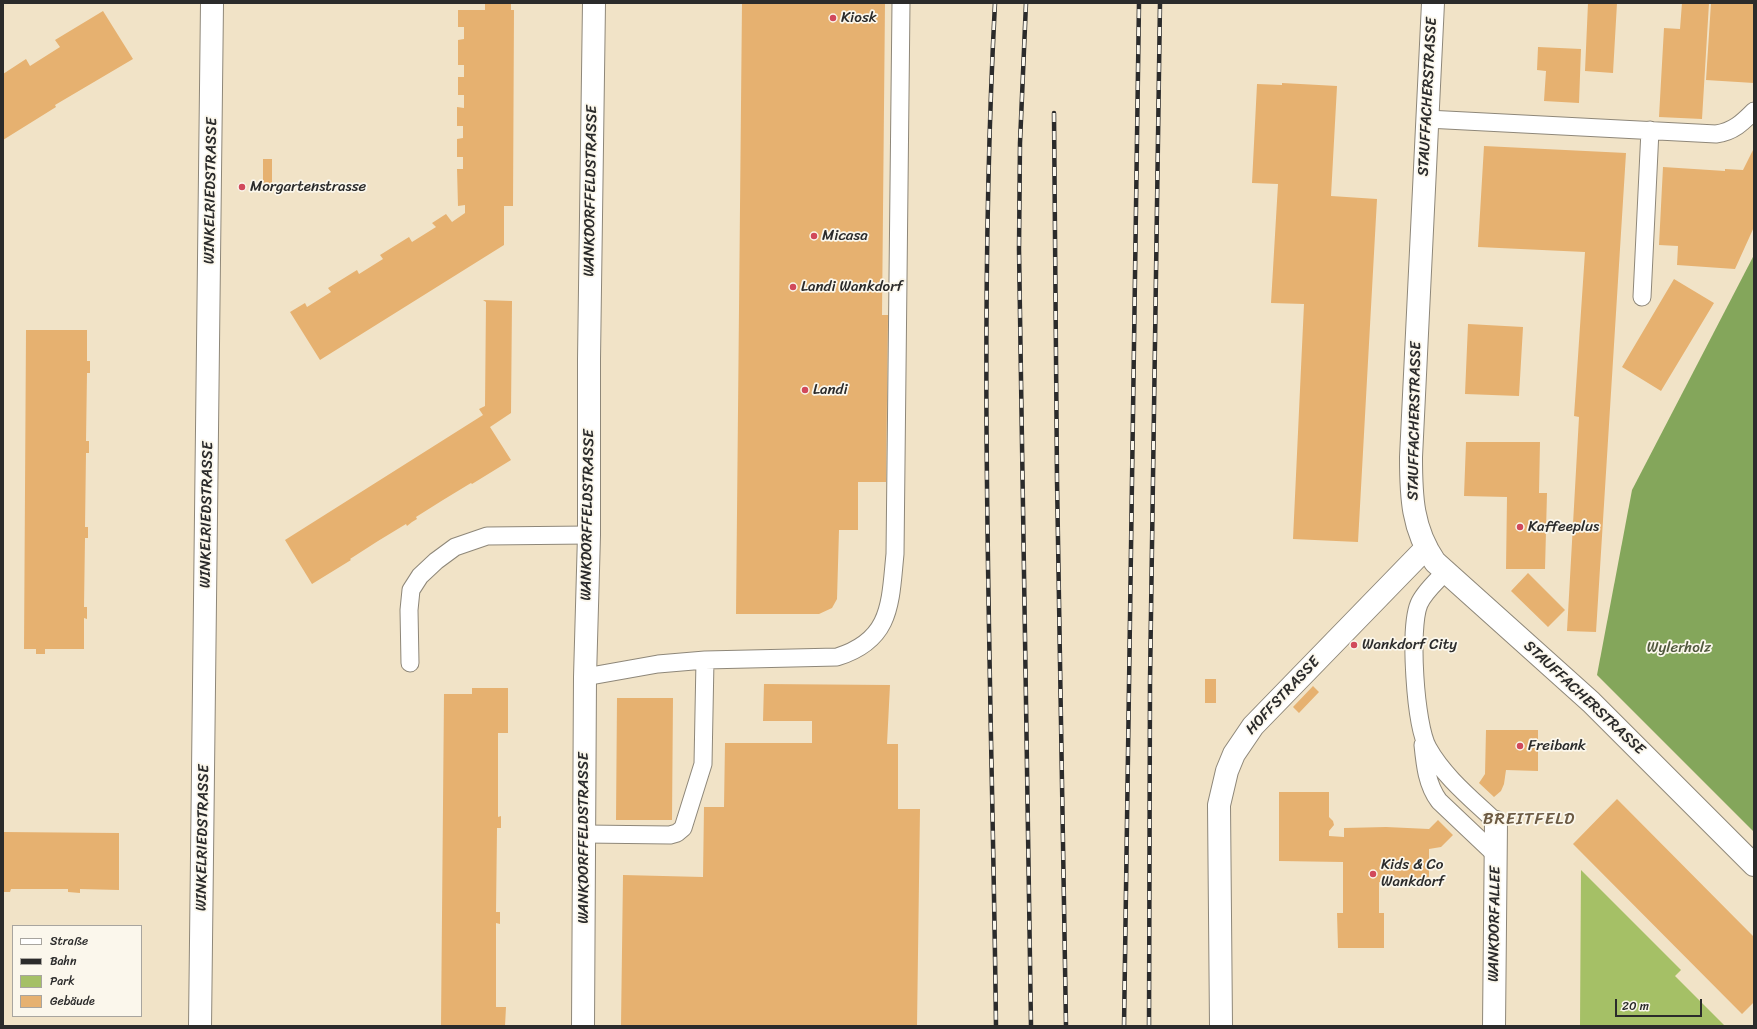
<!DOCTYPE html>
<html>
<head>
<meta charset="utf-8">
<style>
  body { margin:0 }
  #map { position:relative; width:1757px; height:1029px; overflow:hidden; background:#f1e3c7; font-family:Sriracha,sans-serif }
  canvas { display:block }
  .frame { position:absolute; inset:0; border:4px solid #2b2b2b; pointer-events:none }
  .legend { position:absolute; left:12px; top:925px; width:130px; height:92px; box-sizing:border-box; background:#fbf7ec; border:1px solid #a8a59f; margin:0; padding:5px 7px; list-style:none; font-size:12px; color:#2b2b2b }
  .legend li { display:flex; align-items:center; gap:8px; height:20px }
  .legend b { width:20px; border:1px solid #a8a59f }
  .scale { position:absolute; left:1615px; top:999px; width:87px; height:18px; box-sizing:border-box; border:2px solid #2b2b2b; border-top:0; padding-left:5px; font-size:12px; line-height:14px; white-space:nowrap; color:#2b2b2b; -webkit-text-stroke:3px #fbf7ec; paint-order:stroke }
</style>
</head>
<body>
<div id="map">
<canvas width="1757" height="1029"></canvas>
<div class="frame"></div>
<ul class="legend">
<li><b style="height:5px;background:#fff"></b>Straße</li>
<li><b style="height:5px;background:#2b2b2b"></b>Bahn</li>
<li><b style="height:11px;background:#a5c066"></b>Park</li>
<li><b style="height:11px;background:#e6b170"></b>Gebäude</li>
</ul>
<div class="scale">20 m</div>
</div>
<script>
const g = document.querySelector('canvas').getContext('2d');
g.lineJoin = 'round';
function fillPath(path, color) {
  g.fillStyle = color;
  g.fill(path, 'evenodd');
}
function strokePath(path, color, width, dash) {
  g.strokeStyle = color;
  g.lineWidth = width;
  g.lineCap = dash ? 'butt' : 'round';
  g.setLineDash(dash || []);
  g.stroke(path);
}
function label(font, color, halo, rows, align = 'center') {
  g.font = font + ' Sriracha,sans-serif';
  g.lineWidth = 3.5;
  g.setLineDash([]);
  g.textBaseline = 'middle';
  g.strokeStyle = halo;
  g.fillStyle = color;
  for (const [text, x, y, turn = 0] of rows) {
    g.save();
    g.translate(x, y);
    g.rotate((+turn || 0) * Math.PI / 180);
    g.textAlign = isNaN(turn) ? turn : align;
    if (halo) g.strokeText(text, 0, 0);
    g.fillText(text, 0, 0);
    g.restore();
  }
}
const green = new Path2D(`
  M 1581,870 L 1681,970 L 1675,976 L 1725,1026 L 1580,1026 Z`);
const forest = new Path2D(`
  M 1754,255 L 1754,832 L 1597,675 L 1632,490 Z`);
const building = new Path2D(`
  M 485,3 L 511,3 L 511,10 L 514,10 L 513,206 L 504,206 L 504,245 L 320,360 L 290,312 L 305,303 L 307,307 L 331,292 L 328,288 L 357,270 L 359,274 L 383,259 L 380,255 L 409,237 L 412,242 L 436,227 L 432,223 L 446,214 L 452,222 L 465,213 L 465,205 L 458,206 L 457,169 L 463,169 L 463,157 L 457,157 L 457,139 L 463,138 L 463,126 L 457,126 L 457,107 L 464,108 L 464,95 L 458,95 L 458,77 L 464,77 L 464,65 L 458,65 L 458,40 L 464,39 L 464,27 L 458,27 L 458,10 L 485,10 Z
  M 742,3 L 885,3 L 882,315 L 888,315 L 886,482 L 858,482 L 858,530 L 839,530 L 837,599 L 832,608 L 819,614 L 736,614 Z
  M 1588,3 L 1617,3 L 1613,73 L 1585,71 Z
  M 1682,3 L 1709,3 L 1702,119 L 1659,117 L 1664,28 L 1680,29 Z
  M 1711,3 L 1754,3 L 1754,83 L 1706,80 Z
  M 103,11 L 133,59 L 55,105 L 56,107 L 3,140 L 3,74 L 26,59 L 30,66 L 60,47 L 55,40 Z
  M 1538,47 L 1581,49 L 1579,103 L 1544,101 L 1546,71 L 1537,70 Z
  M 1282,83 L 1337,86 L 1331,196 L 1377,199 L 1358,542 L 1293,539 L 1304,304 L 1271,303 L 1278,184 L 1252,183 L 1257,84 L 1282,85 Z
  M 1484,146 L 1626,153 L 1596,632 L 1567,631 L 1579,417 L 1574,416 L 1585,252 L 1478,247 Z
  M 1754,148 L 1754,227 L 1735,269 L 1677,265 L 1678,246 L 1659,245 L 1663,167 L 1725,171 L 1725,169 L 1743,170 Z
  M 263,159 L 272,159 L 272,191 L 263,191 Z
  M 1674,279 L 1714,303 L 1661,391 L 1622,367 Z
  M 483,300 L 512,301 L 511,413 L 490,427 L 511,460 L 472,484 L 471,483 L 443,500 L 416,517 L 417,519 L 412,522 L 407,526 L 406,524 L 378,541 L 350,559 L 351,560 L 312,584 L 285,540 L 483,415 L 479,409 L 485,406 L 486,302 Z
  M 1468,324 L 1523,327 L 1519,396 L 1465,394 Z
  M 26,330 L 87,330 L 87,361 L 90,361 L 90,373 L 87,373 L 86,441 L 89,441 L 89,453 L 86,453 L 85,527 L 88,527 L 88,538 L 85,538 L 84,607 L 87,607 L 87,619 L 84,618 L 84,649 L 45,649 L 45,654 L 36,654 L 36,649 L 24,649 Z
  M 1466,442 L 1540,442 L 1539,493 L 1547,493 L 1545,569 L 1506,569 L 1507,497 L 1464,496 Z
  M 1528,573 L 1565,610 L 1548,627 L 1511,591 Z
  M 1205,679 L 1216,679 L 1216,703 L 1205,703 Z
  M 764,684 L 890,685 L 887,744 L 898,744 L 898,809 L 920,809 L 917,1026 L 621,1026 L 623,875 L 703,877 L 704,807 L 724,807 L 725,743 L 812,743 L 812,721 L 763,721 Z
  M 1313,686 L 1319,692 L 1299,713 L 1293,707 Z
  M 472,688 L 508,688 L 508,733 L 498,733 L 498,817 L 501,816 L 501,828 L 497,828 L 496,912 L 500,912 L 500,924 L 496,923 L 496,1007 L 506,1007 L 505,1026 L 441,1026 L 444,694 L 472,694 Z
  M 617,698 L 673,698 L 672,820 L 616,820 Z
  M 1486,730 L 1538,730 L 1538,771 L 1506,770 L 1504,784 L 1501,791 L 1494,797 L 1479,783 L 1485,774 Z
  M 1279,792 L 1329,792 L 1329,817 L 1333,821 L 1334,825 L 1329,831 L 1329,836 L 1344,837 L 1344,828 L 1386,827 L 1429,829 L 1438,820 L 1453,835 L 1441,847 L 1429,849 L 1429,879 L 1394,879 L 1388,884 L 1379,882 L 1379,913 L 1384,913 L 1384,948 L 1338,948 L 1337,913 L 1343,913 L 1343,862 L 1279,861 Z
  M 1617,799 L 1754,937 L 1754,1002 L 1742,1014 L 1573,844 Z
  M 3,832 L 119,833 L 119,890 L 80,889 L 80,893 L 68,892 L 68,889 L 11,889 L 10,892 L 3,892 Z`);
const service = new Path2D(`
  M 1427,119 L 1716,134 C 1733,132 1743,122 1754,111
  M 1642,297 L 1650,130
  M 1446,571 C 1437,581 1424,592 1419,604 C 1409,628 1415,725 1428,748 C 1444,777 1473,800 1496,822
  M 410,663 L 409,610 L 411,590 L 420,576 L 436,561 L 455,547 L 487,536 L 589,535
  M 585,677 L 658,664 L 705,660 L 837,657 C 892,640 890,603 895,554 L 901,3
  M 1423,745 C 1425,765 1427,785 1439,801 L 1496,855
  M 585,834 L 670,835 L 677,833 L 683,828 L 703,764 L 705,660`);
const pedestrian = new Path2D(`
  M 1494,1026 L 1496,822`);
const minor = new Path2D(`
  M 583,1026 L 585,677 L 589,535 L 589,359 L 594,3
  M 1221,1026 L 1219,805 L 1227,771 L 1234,754 L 1253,726 L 1426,548`);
const tertiary = new Path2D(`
  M 1433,3 L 1411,457 C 1411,496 1412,529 1435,562 L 1591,702 L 1754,865`);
const secondary = new Path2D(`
  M 200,1026 L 212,3`);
const rail = new Path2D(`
  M 995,3 C 977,344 992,685 996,1026
  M 1026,3 L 1020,143 L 1019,249 L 1031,1026
  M 1054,113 L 1057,479 L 1066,1026
  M 1124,1026 L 1139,3
  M 1149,1026 L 1150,681 L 1160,3`);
const markers = [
  [833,18,4,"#d1495b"],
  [242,187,4,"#d1495b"],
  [814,236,4,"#d1495b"],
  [793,287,4,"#d1495b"],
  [805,390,4,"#d1495b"],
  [1520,527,4,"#d1495b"],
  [1354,645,4,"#d1495b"],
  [1520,746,4,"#d1495b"],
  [1373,874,4,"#d1495b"]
];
const poiNames = [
  ["Kiosk",841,18],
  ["Morgartenstrasse",250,187],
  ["Micasa",822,236],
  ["Landi Wankdorf",801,287],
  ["Landi",813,390],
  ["Kaffeeplus",1528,527],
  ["Wankdorf City",1362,645],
  ["Freibank",1528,746],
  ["Kids & Co",1381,865],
  ["Wankdorf",1381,882]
];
const streetNames = [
  ["STAUFFACHERSTRASSE",1428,97,-87],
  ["WINKELRIEDSTRASSE",211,191,-89],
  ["WANKDORFFELDSTRASSE",591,191,-89],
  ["STAUFFACHERSTRASSE",1415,421,-89],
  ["WINKELRIEDSTRASSE",207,515,-89],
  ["WANKDORFFELDSTRASSE",588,515,-89],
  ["HOFFSTRASSE",1283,696,-47],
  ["STAUFFACHERSTRASSE",1584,698,43],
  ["WINKELRIEDSTRASSE",203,838,-89],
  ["WANKDORFFELDSTRASSE",584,838,-90],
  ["WANKDORFALLEE",1495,924,-89]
];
const parkNames = [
  ["Wylerholz",1679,648]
];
const quarterNames = [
  ["BREITFELD",1529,820]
];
fillPath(green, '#a5c066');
fillPath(forest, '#84a65b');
fillPath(building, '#e6b170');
strokePath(service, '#8e8779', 19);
strokePath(pedestrian, '#8e8779', 24);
strokePath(minor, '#8e8779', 24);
strokePath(tertiary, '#8e8779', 24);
strokePath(secondary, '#8e8779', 24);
strokePath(service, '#fff', 17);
strokePath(pedestrian, '#fff', 22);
strokePath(minor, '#fff', 22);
strokePath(tertiary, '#fff', 22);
strokePath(secondary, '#fff', 22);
strokePath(rail, '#2b2b2b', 4.5);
strokePath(rail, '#fbf7ec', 3, [9]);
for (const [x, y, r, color] of markers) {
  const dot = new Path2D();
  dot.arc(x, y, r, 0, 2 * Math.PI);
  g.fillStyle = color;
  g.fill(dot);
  strokePath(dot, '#fbf7ec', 1.5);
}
label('15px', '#2b2b2b', '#fbf7ec', poiNames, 'left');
label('15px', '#2b2b2b', '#fbf7ec', streetNames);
label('15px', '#50583d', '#fbf7ec', parkNames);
g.letterSpacing = '1px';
label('17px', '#6c5a43', '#fbf7ec', quarterNames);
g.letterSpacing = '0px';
</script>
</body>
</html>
